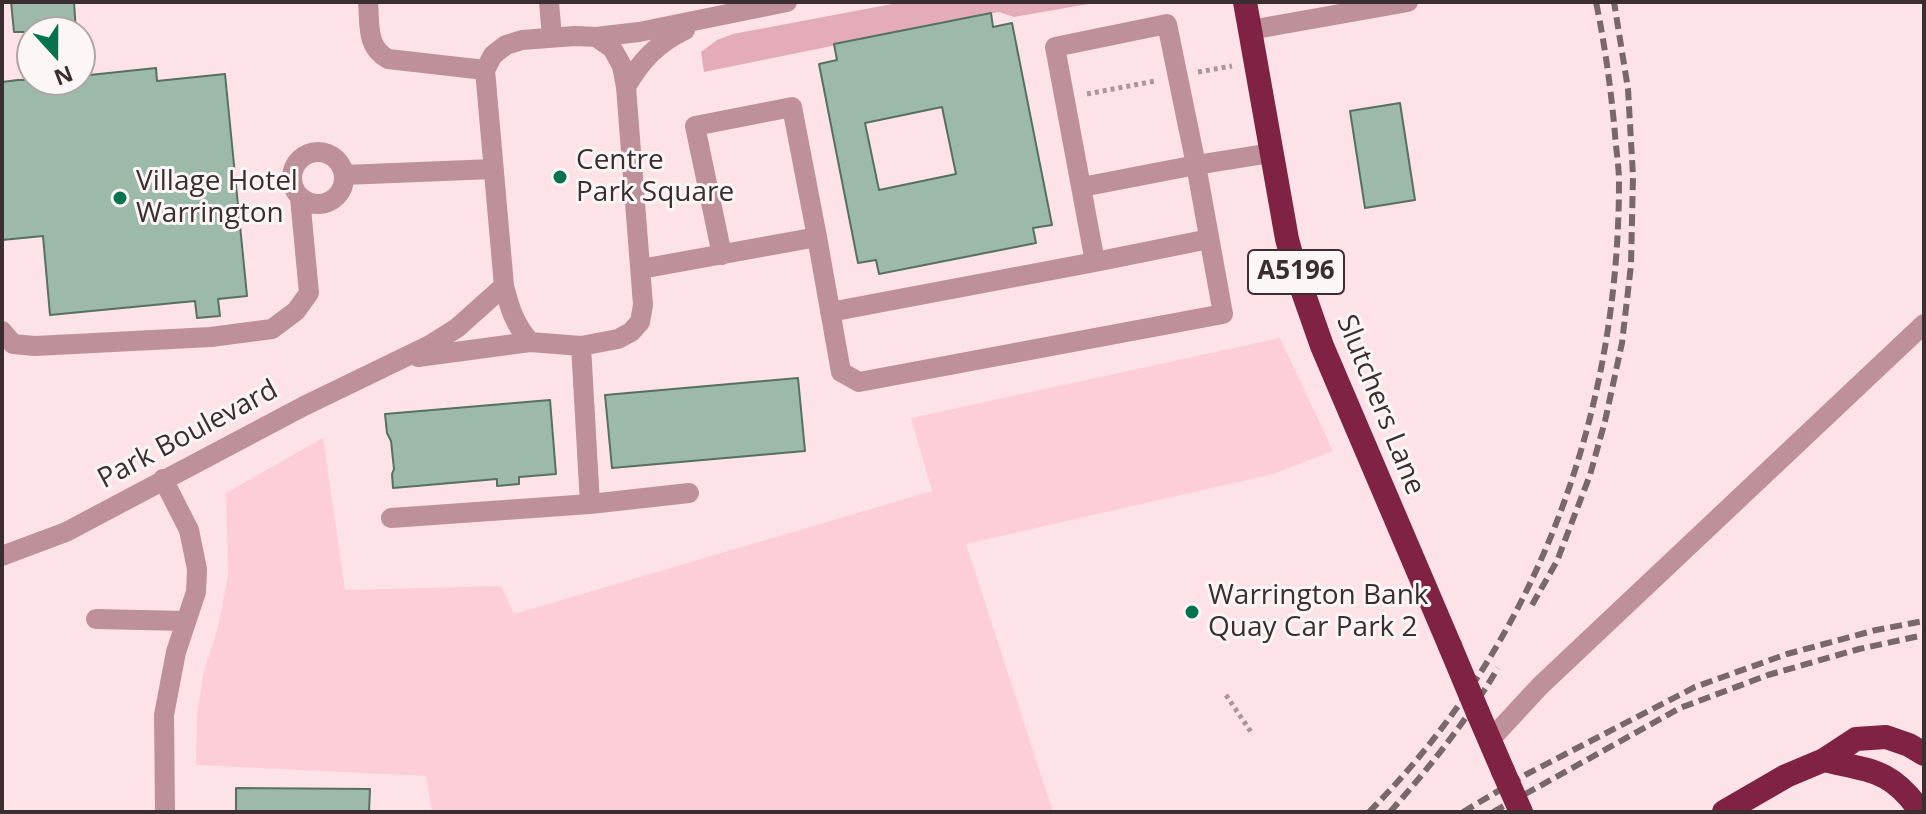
<!DOCTYPE html>
<html>
<head>
<meta charset="utf-8">
<style>
  body { margin:0 }
  #map { position:relative; width:1926px; height:814px; overflow:hidden; background:#fde3e8; font-family:"Open Sans",sans-serif }
  canvas { display:block }
  .frame { position:absolute; inset:0; border:4px solid #3a2e30; pointer-events:none }
  .north { position:absolute; left:16px; top:16px; width:80px; height:80px; box-sizing:border-box; background:#fcf6f7; border:2px solid #aea6a7; border-radius:50%; rotate:159deg; font-size:22px; font-weight:700; line-height:32px; text-align:center; color:#3a2e30 }
  .north::after { content:''; display:block; margin:auto; width:28px; height:36px; background:#03744d; clip-path:polygon(50% 0,100% 100%,50% 72%,0 100%) }
</style>
</head>
<body>
<div id="map">
<canvas width="1926" height="814"></canvas>
<div class="frame"></div>
<div class="north">N</div>
</div>
<script>
const g = document.querySelector('canvas').getContext('2d');
g.lineJoin = 'round';
function fillPath(path, color) {
  g.fillStyle = color;
  g.fill(path, 'evenodd');
}
function strokePath(path, color, width, dash) {
  g.strokeStyle = color;
  g.lineWidth = width;
  g.lineCap = dash ? 'butt' : 'round';
  g.setLineDash(dash || []);
  g.stroke(path);
}
function label(font, color, halo, rows, align = 'center') {
  g.font = font + ' "Open Sans",sans-serif';
  g.lineWidth = 6;
  g.setLineDash([]);
  g.textBaseline = 'middle';
  g.strokeStyle = halo;
  g.fillStyle = color;
  for (const [text, x, y, turn = 0] of rows) {
    g.save();
    g.translate(x, y);
    g.rotate((+turn || 0) * Math.PI / 180);
    g.textAlign = isNaN(turn) ? turn : align;
    if (halo) g.strokeText(text, 0, 0);
    g.fillText(text, 0, 0);
    g.restore();
  }
}
const green = new Path2D(`
  M 1280,338 L 1333,451 L 1273,474 L 966,544 L 1053,812 L 432,812 L 426,776 L 196,765 L 197,715 L 203,675 L 218,627 L 228,575 L 226,493 L 323,438 L 345,590 L 501,586 L 514,614 L 932,491 L 911,418 Z`);
const forest = new Path2D(`
  M 903,2 L 1100,2 L 1014,17 L 999,12 L 704,72 L 701,52 L 717,40 L 733,34 Z`);
const building = new Path2D(`
  M 11,2 L 74,2 L 76,32 L 14,32 Z
  M 991,13 L 993,27 L 1012,23 L 1052,225 L 1033,228 L 1036,243 L 879,274 L 876,260 L 858,263 L 819,64 L 837,60 L 834,44 ZM 942,107 L 956,174 L 879,190 L 865,123 Z
  M 156,68 L 157,81 L 225,74 L 247,296 L 218,299 L 220,316 L 197,318 L 195,301 L 50,315 L 43,236 L 2,240 L 2,82 L 18,80 L 80,80 L 80,76 Z
  M 1400,103 L 1415,200 L 1365,208 L 1350,111 Z
  M 798,378 L 805,451 L 612,468 L 605,395 Z
  M 550,400 L 556,474 L 519,477 L 519,484 L 497,486 L 497,479 L 393,488 L 392,474 L 394,469 L 391,441 L 387,433 L 385,414 Z
  M 236,788 L 370,789 L 369,812 L 236,812 Z`);
const path = new Path2D(`
  M 1198,72 L 1232,66
  M 1087,94 L 1155,81
  M 1226,695 L 1253,735`);
const minor = new Path2D(`
  M 368,2 C 370,25 366,47 388,59 L 485,70
  M 549,2 L 552,37
  M 1250,30 L 1408,2
  M 626,87 C 641,60 658,43 685,30
  M292 178a26 26 0 1 1 52 0a26 26 0 1 1-52 0Z
  M 344,175 L 493,169
  M 1082,187 L 1196,165 L 1271,153
  M 722,255 L 695,126 L 792,107 L 817,237
  M 1095,262 L 1209,239
  M 641,269 L 817,237 L 841,372 L 859,382 L 1223,314 L 1196,165 L 1167,24 L 1055,47 L 1095,262 L 830,312
  M 2,331 L 13,344 L 35,346 L 211,337 L 272,329 L 296,311 L 309,293 L 300,198
  M 530,342 C 514,323 510,309 504,286 L 485,70 L 493,55 L 506,45 L 522,40 L 575,36 L 596,37 L 639,32 L 787,2
  M 581,346 L 590,504 L 689,493
  M 418,357 L 530,342 L 581,346 L 618,339 L 631,332 L 640,322 L 643,305 L 626,87 L 622,66 L 612,48 L 596,37
  M 163,479 L 189,530 L 197,569 L 196,592 L 176,652 L 164,715 L 165,812
  M 391,518 L 590,504
  M 2,556 L 66,532 L 304,406 L 430,345 L 457,328 L 504,286
  M 96,619 L 186,621
  M 1490,740 L 1540,686 L 1924,324`);
const highway = new Path2D(`
  M 1245,2 L 1287,239 L 1295,269 L 1322,346 L 1450,646
  M 1478,713 L 1503,771
  M 1824,760 C 1871,771 1891,769 1921,812
  M 1724,812 L 1786,776 L 1824,760 L 1856,739 L 1886,737 L 1909,745 L 1924,754`);
const rail = new Path2D(`
  M 1532,605 L 1557,561 L 1590,475 L 1605,421 L 1622,343 L 1631,265 L 1633,176 L 1628,89 L 1614,2
  M 1369,812 C 1536,644 1619,417 1619,182 C 1619,166 1616,150 1615,134 C 1611,90 1605,45 1596,2
  M 1390,812 C 1430,767 1467,720 1498,668
  M 1463,812 L 1525,775 L 1695,687 L 1787,654 L 1876,630 L 1924,621
  M 1493,812 L 1680,708 L 1768,675 L 1859,649 L 1924,635`);
const highwayBridge = new Path2D(`
  M 1450,646 L 1478,713
  M 1503,771 L 1521,812`);
const markers = [
  [560,177,8,"#03744d"],
  [120,198,8,"#03744d"],
  [1192,612,8,"#03744d"]
];
const shields = [
  [1296,272,96]
];
const shieldNames = [
  ["A5196",1296,272]
];
const poiNames = [
  ["Centre",576,161],
  ["Park Square",576,193],
  ["Village Hotel",136,182],
  ["Warrington",136,214],
  ["Warrington Bank",1208,596],
  ["Quay Car Park 2",1208,628]
];
const streetNames = [
  ["Slutchers Lane",1380,405,68],
  ["Park Boulevard",188,435,-28]
];
fillPath(green, '#fdcdd8');
fillPath(forest, '#e4abb8');
fillPath(building, '#9db9aa');
strokePath(building, '#567062', 2);
strokePath(path, '#ab979b', 5, [4, 4]);
strokePath(minor, '#be909a', 20);
strokePath(highway, '#7f2243', 24);
strokePath(rail, '#79686b', 6, [12, 6]);
strokePath(highwayBridge, '#7f2243', 24);
for (const [x, y, r, color] of markers) {
  const dot = new Path2D();
  dot.arc(x, y, r, 0, 2 * Math.PI);
  g.fillStyle = color;
  g.fill(dot);
  strokePath(dot, '#fcf6f7', 3);
}
for (const [x, y, w] of shields) {
  const box = new Path2D();
  box.roundRect(x - w / 2, y - 22, w, 44, 6);
  g.fillStyle = '#fcf6f7';
  g.fill(box);
  strokePath(box, '#3a2e30', 2);
}
label('bold 26px', '#3a2e30', null, shieldNames);
label('28px', '#3a2e30', '#fcf6f7', poiNames, 'left');
label('28px', '#3a2e30', '#fcf6f7', streetNames);
</script>
</body>
</html>
